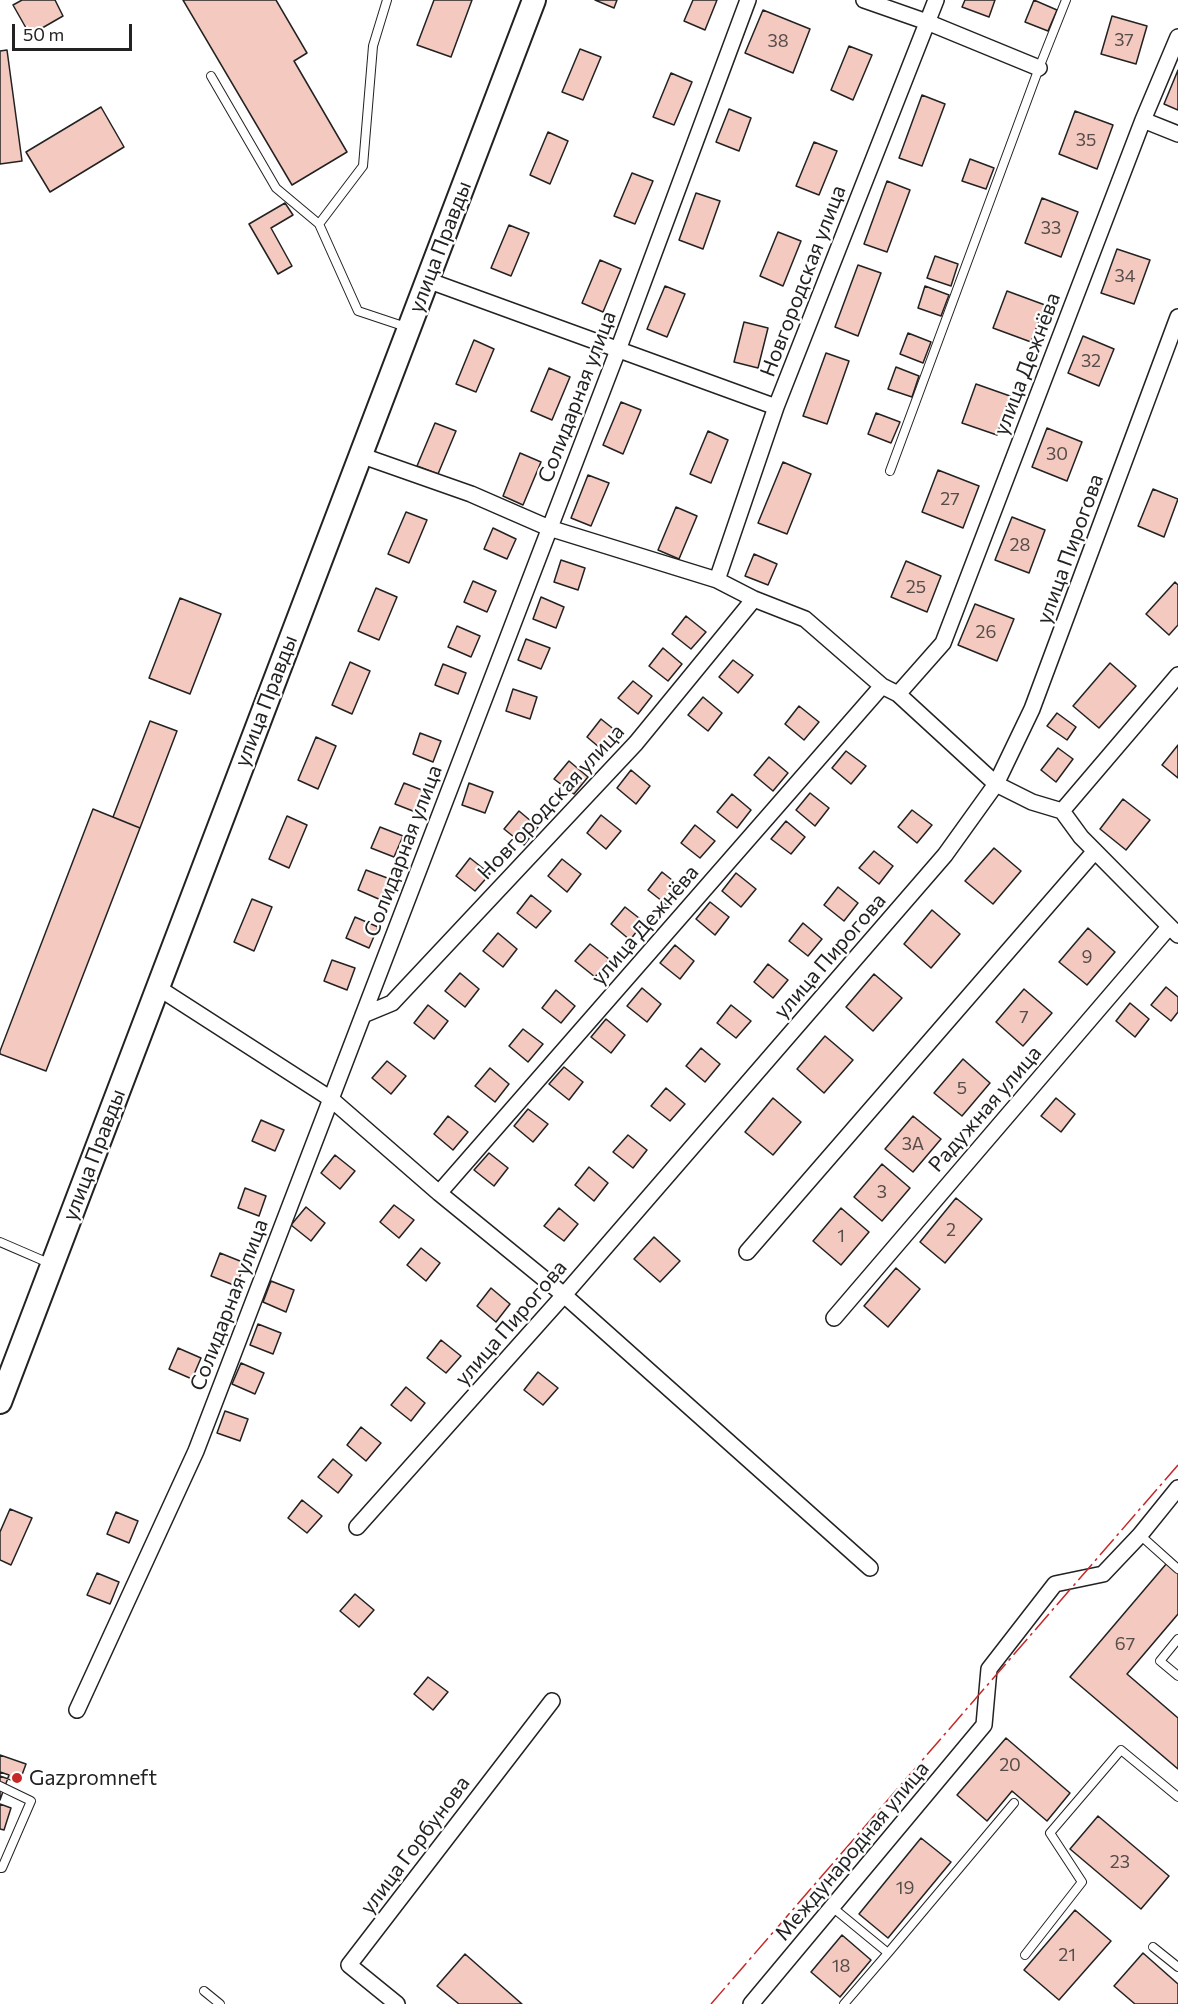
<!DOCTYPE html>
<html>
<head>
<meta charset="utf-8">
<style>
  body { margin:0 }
  #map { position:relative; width:1178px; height:2004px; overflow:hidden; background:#fff; font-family:Commissioner,sans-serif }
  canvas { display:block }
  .scale { position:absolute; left:12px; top:24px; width:120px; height:27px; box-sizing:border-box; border:3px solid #222; border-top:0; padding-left:8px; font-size:18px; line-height:21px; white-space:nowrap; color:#222; -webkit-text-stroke:4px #fff; paint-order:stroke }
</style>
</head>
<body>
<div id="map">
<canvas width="1178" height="2004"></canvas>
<div class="scale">50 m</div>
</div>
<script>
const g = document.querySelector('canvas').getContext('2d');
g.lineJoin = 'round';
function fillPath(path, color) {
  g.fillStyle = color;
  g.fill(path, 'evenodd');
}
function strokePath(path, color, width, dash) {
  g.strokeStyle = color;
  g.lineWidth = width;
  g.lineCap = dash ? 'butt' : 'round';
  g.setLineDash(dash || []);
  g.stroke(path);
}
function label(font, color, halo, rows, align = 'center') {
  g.font = font + ' Commissioner,sans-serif';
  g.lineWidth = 4.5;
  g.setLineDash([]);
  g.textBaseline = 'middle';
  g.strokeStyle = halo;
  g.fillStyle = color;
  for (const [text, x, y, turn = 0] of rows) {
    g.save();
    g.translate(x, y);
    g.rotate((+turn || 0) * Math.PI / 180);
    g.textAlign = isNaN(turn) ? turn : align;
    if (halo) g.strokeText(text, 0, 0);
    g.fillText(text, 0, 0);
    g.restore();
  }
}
const building = new Path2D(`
  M 22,0 L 55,0 L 63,16 L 30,35 L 13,5 Z
  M 183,0 L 276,0 L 307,53 L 294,61 L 347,152 L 292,185 Z
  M 434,0 L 472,0 L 451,57 L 417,45 Z
  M 595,0 L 617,0 L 614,8 Z
  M 693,0 L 717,0 L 705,30 L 684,21 Z
  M 965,0 L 995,0 L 989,17 L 962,7 Z
  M 1034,0 L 1057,10 L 1048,31 L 1025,22 Z
  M 763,10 L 810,29 L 793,73 L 745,53 Z
  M 1112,16 L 1147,26 L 1136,64 L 1101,54 Z
  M 849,46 L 872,55 L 853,100 L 831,90 Z
  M 580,49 L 601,57 L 583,100 L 562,92 Z
  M 7,50 L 22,161 L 0,164 L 0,51 Z
  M 1178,70 L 1178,110 L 1164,104 Z
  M 671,73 L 692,82 L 674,125 L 653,117 Z
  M 922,95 L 945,104 L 922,166 L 899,158 Z
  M 101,107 L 124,147 L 50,192 L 26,152 Z
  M 729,109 L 751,118 L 739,151 L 716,142 Z
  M 1075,111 L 1113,125 L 1097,169 L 1059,154 Z
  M 548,132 L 568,141 L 550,184 L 530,175 Z
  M 814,142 L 837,151 L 819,195 L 796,186 Z
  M 970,159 L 994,168 L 986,189 L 962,181 Z
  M 632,173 L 653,181 L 635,224 L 614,216 Z
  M 887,181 L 910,190 L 887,252 L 864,244 Z
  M 696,193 L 720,201 L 703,249 L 679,240 Z
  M 1042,198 L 1078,212 L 1061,257 L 1025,243 Z
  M 285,203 L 293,215 L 271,228 L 292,266 L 278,274 L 249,224 Z
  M 509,225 L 529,233 L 511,276 L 491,268 Z
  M 778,232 L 801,241 L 783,286 L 760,276 Z
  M 1117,249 L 1150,260 L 1134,304 L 1101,293 Z
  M 935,256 L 958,264 L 951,286 L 927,278 Z
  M 600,260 L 621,269 L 603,312 L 582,303 Z
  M 858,265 L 881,273 L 858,336 L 835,327 Z
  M 665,286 L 685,294 L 667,337 L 647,329 Z
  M 925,286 L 949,295 L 941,316 L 918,308 Z
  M 1007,291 L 1045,305 L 1031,342 L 993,328 Z
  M 744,322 L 768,328 L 758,368 L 734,362 Z
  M 908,333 L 931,342 L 923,363 L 900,354 Z
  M 1083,336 L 1114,349 L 1099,386 L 1068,373 Z
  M 474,340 L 494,349 L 476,392 L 456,384 Z
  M 826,353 L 849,361 L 827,424 L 803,416 Z
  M 896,367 L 919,376 L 912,397 L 888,389 Z
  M 549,368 L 570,377 L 552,420 L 531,411 Z
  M 976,384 L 1010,396 L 997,435 L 962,423 Z
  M 621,402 L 641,410 L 623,454 L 603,445 Z
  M 876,413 L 900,422 L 891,443 L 868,434 Z
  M 435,423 L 456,431 L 438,474 L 417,466 Z
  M 1047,428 L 1082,442 L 1067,481 L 1032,467 Z
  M 708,431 L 728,440 L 711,483 L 690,474 Z
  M 520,453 L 541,462 L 523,505 L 503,496 Z
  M 783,462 L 811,474 L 787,534 L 758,523 Z
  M 938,470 L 979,486 L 963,528 L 922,512 Z
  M 588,475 L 609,483 L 591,526 L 571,518 Z
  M 1153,489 L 1178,499 L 1164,537 L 1138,526 Z
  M 676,507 L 697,516 L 679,559 L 658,550 Z
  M 406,512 L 427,520 L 409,563 L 388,554 Z
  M 1012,517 L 1045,530 L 1029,573 L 995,560 Z
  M 493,528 L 516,539 L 507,559 L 484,549 Z
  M 754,554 L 777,564 L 768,585 L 745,576 Z
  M 561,560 L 585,568 L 578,590 L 554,582 Z
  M 906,561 L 941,576 L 927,612 L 891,597 Z
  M 473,581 L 496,591 L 487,612 L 464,602 Z
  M 1175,582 L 1178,585 L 1178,625 L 1169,635 L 1146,614 Z
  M 376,588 L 397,597 L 379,640 L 358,631 Z
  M 541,597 L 564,607 L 556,628 L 533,619 Z
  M 180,598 L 221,614 L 190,694 L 149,678 Z
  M 975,604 L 1014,619 L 997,661 L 958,645 Z
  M 686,616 L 706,632 L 691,649 L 672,634 Z
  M 457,626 L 480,636 L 471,657 L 448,647 Z
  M 526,639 L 550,648 L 541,669 L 518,660 Z
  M 663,648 L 682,664 L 668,681 L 649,666 Z
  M 733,660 L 753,675 L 738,693 L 719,677 Z
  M 350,662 L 370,671 L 352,714 L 332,705 Z
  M 1110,663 L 1136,686 L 1099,728 L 1073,706 Z
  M 443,664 L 466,673 L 458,694 L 435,685 Z
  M 633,681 L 652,696 L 638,714 L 618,698 Z
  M 513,689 L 537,697 L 530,719 L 506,711 Z
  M 703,697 L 722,713 L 708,731 L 688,715 Z
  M 799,706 L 819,722 L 804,740 L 785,724 Z
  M 1057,713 L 1076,727 L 1067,740 L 1047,726 Z
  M 601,719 L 621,735 L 606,753 L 587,737 Z
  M 150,721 L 177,731 L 140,828 L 113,817 Z
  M 420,733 L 441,741 L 433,762 L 413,754 Z
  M 316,737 L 336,746 L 318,789 L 298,780 Z
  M 1178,745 L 1178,778 L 1162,765 Z
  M 1058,748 L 1073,759 L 1056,782 L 1041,770 Z
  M 846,751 L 866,766 L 851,784 L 832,768 Z
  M 769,757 L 788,773 L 773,791 L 754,775 Z
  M 569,761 L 588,777 L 574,794 L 554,779 Z
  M 631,770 L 650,786 L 636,804 L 617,788 Z
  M 404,783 L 427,792 L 418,813 L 395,804 Z
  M 469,783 L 493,792 L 485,813 L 462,805 Z
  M 810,793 L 829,808 L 815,826 L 796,810 Z
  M 732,794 L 751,810 L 737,828 L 717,812 Z
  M 1123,799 L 1150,820 L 1126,850 L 1100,829 Z
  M 93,809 L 140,828 L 46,1071 L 0,1054 L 0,1051 Z
  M 912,810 L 932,825 L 917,843 L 898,827 Z
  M 519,811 L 538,827 L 524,845 L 504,829 Z
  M 601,815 L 621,831 L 606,849 L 587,833 Z
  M 287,816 L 307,825 L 289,868 L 269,859 Z
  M 786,821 L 805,837 L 791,854 L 771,839 Z
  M 695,825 L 715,841 L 700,858 L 681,843 Z
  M 380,827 L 403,836 L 394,857 L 371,848 Z
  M 994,848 L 1021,871 L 993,904 L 965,881 Z
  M 874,851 L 893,866 L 879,884 L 859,868 Z
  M 470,858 L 490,874 L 475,891 L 456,876 Z
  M 562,859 L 581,874 L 567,892 L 548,876 Z
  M 366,870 L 390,879 L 381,900 L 358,890 Z
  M 662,872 L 682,888 L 667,905 L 648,890 Z
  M 736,873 L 756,889 L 741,907 L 722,891 Z
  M 838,887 L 858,903 L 844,921 L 824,905 Z
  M 531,895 L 551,911 L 536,928 L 517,913 Z
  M 252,899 L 272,907 L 254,951 L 234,942 Z
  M 710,902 L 729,917 L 715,935 L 696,919 Z
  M 625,907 L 644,922 L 630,940 L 611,924 Z
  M 932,910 L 960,934 L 931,968 L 904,944 Z
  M 355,917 L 378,927 L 369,948 L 346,938 Z
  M 803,923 L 822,939 L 808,956 L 789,941 Z
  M 1088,928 L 1115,952 L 1087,985 L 1059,962 Z
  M 498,933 L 517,949 L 503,967 L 483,951 Z
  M 590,944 L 609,959 L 595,977 L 575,961 Z
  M 675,945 L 694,961 L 680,979 L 660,963 Z
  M 332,960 L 355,968 L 347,990 L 324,981 Z
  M 768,964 L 788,980 L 773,998 L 754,982 Z
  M 460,973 L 479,989 L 465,1007 L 445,991 Z
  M 874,974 L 902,998 L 873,1031 L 846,1007 Z
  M 1166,987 L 1178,997 L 1178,1012 L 1171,1021 L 1151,1005 Z
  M 642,988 L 661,1004 L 647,1022 L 627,1006 Z
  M 1024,989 L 1052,1013 L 1023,1046 L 996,1022 Z
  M 556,990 L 575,1006 L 561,1023 L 542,1008 Z
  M 1130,1003 L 1149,1019 L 1135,1037 L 1116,1021 Z
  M 428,1005 L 448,1021 L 434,1039 L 414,1023 Z
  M 731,1005 L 751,1021 L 736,1038 L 717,1023 Z
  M 606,1019 L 625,1035 L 611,1053 L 591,1037 Z
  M 523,1029 L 543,1044 L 528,1062 L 509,1046 Z
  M 825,1036 L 853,1060 L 824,1093 L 797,1069 Z
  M 701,1048 L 720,1064 L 705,1082 L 686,1066 Z
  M 963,1059 L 990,1083 L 962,1116 L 934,1093 Z
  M 387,1061 L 406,1076 L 391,1094 L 372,1078 Z
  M 564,1067 L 583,1082 L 569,1100 L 549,1084 Z
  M 490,1068 L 509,1084 L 495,1102 L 475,1086 Z
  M 666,1088 L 685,1104 L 670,1121 L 651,1106 Z
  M 773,1098 L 801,1122 L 773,1155 L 745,1132 Z
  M 1056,1098 L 1075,1114 L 1061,1132 L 1041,1116 Z
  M 528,1109 L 548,1124 L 533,1142 L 514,1126 Z
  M 448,1116 L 468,1132 L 453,1150 L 434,1134 Z
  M 913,1116 L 941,1139 L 913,1172 L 885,1149 Z
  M 261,1120 L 284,1130 L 275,1151 L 252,1141 Z
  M 628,1135 L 647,1150 L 633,1168 L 613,1152 Z
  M 489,1153 L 508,1168 L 494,1186 L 474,1170 Z
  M 335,1155 L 355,1171 L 340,1189 L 321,1173 Z
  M 882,1164 L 910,1188 L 882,1221 L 854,1197 Z
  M 589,1167 L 608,1183 L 594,1201 L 575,1185 Z
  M 245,1188 L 266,1196 L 259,1216 L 238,1208 Z
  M 956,1198 L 982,1219 L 945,1263 L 920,1242 Z
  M 394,1205 L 414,1220 L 399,1238 L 380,1222 Z
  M 306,1207 L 325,1223 L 311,1241 L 291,1225 Z
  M 559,1208 L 578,1224 L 564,1241 L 544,1226 Z
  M 841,1208 L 869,1232 L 841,1265 L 813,1241 Z
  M 654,1237 L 680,1261 L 660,1282 L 634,1259 Z
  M 421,1248 L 440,1263 L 426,1281 L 407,1265 Z
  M 220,1253 L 245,1263 L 236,1286 L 211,1276 Z
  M 896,1268 L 920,1289 L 888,1327 L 864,1306 Z
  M 271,1281 L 294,1290 L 286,1312 L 263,1302 Z
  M 491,1288 L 510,1304 L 496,1322 L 477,1306 Z
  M 258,1324 L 281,1333 L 273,1354 L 250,1345 Z
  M 441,1340 L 461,1356 L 446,1373 L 427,1358 Z
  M 178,1348 L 201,1358 L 192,1379 L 169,1369 Z
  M 241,1363 L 264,1373 L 255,1394 L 232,1384 Z
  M 538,1372 L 558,1388 L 543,1405 L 524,1390 Z
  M 406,1387 L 425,1403 L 411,1421 L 391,1405 Z
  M 225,1411 L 248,1419 L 240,1441 L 217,1433 Z
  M 361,1427 L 381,1443 L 366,1461 L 347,1445 Z
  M 333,1459 L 352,1475 L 338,1493 L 318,1477 Z
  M 302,1500 L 322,1516 L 307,1533 L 288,1518 Z
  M 10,1509 L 32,1518 L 11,1565 L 0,1560 L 0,1532 Z
  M 116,1512 L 138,1521 L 129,1543 L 107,1534 Z
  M 1167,1563 L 1178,1573 L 1178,1614 L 1127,1674 L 1178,1718 L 1178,1769 L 1070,1677 Z
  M 97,1573 L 119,1582 L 110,1604 L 87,1595 Z
  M 355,1594 L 374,1610 L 359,1627 L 340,1611 Z
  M 428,1677 L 448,1692 L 433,1710 L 414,1694 Z
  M 1006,1738 L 1070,1793 L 1047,1821 L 1012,1791 L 987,1821 L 957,1795 Z
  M 0,1755 L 26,1764 L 19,1783 L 0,1776 Z
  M 0,1772 L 9,1775 L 0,1800 Z
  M 0,1804 L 11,1808 L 4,1830 L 0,1829 Z
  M 1098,1816 L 1169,1876 L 1141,1909 L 1070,1849 Z
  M 921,1838 L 951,1862 L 888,1938 L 859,1914 Z
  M 1075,1910 L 1111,1941 L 1059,2000 L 1024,1970 Z
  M 842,1935 L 871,1960 L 840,1997 L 811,1972 Z
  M 1143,1953 L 1178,1984 L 1178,2004 L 1135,2004 L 1114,1986 Z
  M 465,1954 L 522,2004 L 459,2004 L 437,1986 Z`);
const lane = new Path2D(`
  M 211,76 L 276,188 L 319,224 L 363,166 L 373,46 L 387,0
  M 319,224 L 358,311 L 406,327
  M 890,471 L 1039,68 L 1066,0
  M 0,1242 L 51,1264
  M 1140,1535 L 1178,1569
  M 1178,1639 L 1160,1661 L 1178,1676
  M 0,1786 L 31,1801 L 2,1868 L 0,1868
  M 832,1907 L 888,1953 L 844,2004
  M 1153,1947 L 1178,1967
  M 888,1953 L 1014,1803
  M 1025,1955 L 1082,1882 L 1050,1833 L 1121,1750 L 1178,1797
  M 204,1991 L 220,2004`);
const street = new Path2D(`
  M 864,0 L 927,22 L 1039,68
  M 1143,120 L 1178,134
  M 427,280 L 776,407
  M 360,455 L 471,494 L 549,528 L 717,580 L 754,599 L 805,619 L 882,686 L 898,694 L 996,784 L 1032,802 L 1062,811 L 1081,837 L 1178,935
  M 717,580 L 776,407 L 936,0
  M 898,694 L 943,643 L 1143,120 L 1178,37
  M 1062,811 L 1178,675
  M 157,987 L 331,1099 L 439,1193 L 564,1295 L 870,1568
  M 363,1015 L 392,1003 L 636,743 L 754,599
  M 439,1193 L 882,686
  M 747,1252 L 1095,851
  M 834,1318 L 1169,927
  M 357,1527 L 564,1295 L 945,855 L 996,784 L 1032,709 L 1178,317
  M 77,1710 L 196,1451 L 618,350 L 748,0
  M 397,2004 L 349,1965 L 552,1701
  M 751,2004 L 984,1725 L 989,1669 L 1055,1584 L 1103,1574 L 1140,1535 L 1178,1488`);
const primary = new Path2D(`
  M 0,1402 L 534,0`);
const power = new Path2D(`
  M 711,2004 L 1178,1465`);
const markers = [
  [17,1778,6,"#c62828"]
];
const numberNames = [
  ["37",1124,40],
  ["38",778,41],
  ["35",1086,140],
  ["33",1051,228],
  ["34",1125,276],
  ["32",1091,361],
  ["30",1057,454],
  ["27",950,499],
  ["28",1020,545],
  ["25",916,587],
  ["26",986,632],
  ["9",1087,957],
  ["7",1024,1017],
  ["5",962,1088],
  ["3А",913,1144],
  ["3",882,1192],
  ["2",951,1230],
  ["1",841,1236],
  ["67",1125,1644],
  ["20",1010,1765],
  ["23",1120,1862],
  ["19",905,1888],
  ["21",1067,1955],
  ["18",841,1966]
];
const streetNames = [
  ["улица Правды",440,247,-69],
  ["Новгородская улица",803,281,-69],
  ["улица Дежнёва",1027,364,-69],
  ["Солидарная улица",577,397,-69],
  ["улица Пирогова",1070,549,-70],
  ["улица Правды",266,701,-69],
  ["Новгородская улица",551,802,-47],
  ["Солидарная улица",403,851,-69],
  ["улица Дежнёва",645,925,-49],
  ["улица Пирогова",830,956,-49],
  ["Радужная улица",985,1109,-49],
  ["улица Правды",94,1155,-69],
  ["Солидарная улица",229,1305,-69],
  ["улица Пирогова",511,1323,-49],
  ["улица Горбунова",415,1845,-53],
  ["Международная улица",852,1851,-50]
];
const poiNames = [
  ["Gazpromneft",29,1778]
];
fillPath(building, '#f3c9c0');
strokePath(building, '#222', 1.5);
strokePath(lane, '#222', 10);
strokePath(street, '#222', 18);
strokePath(primary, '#222', 26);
strokePath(lane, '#fff', 8);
strokePath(street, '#fff', 15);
strokePath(primary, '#fff', 22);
strokePath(power, '#c62828', 1.5, [21, 4.5, 3, 4.5]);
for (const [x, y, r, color] of markers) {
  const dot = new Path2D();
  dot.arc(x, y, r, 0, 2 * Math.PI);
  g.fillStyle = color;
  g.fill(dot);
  strokePath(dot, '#fff', 2);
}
label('18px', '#564c4a', null, numberNames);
label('21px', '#222', '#fff', streetNames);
label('21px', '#222', '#fff', poiNames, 'left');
</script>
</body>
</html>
